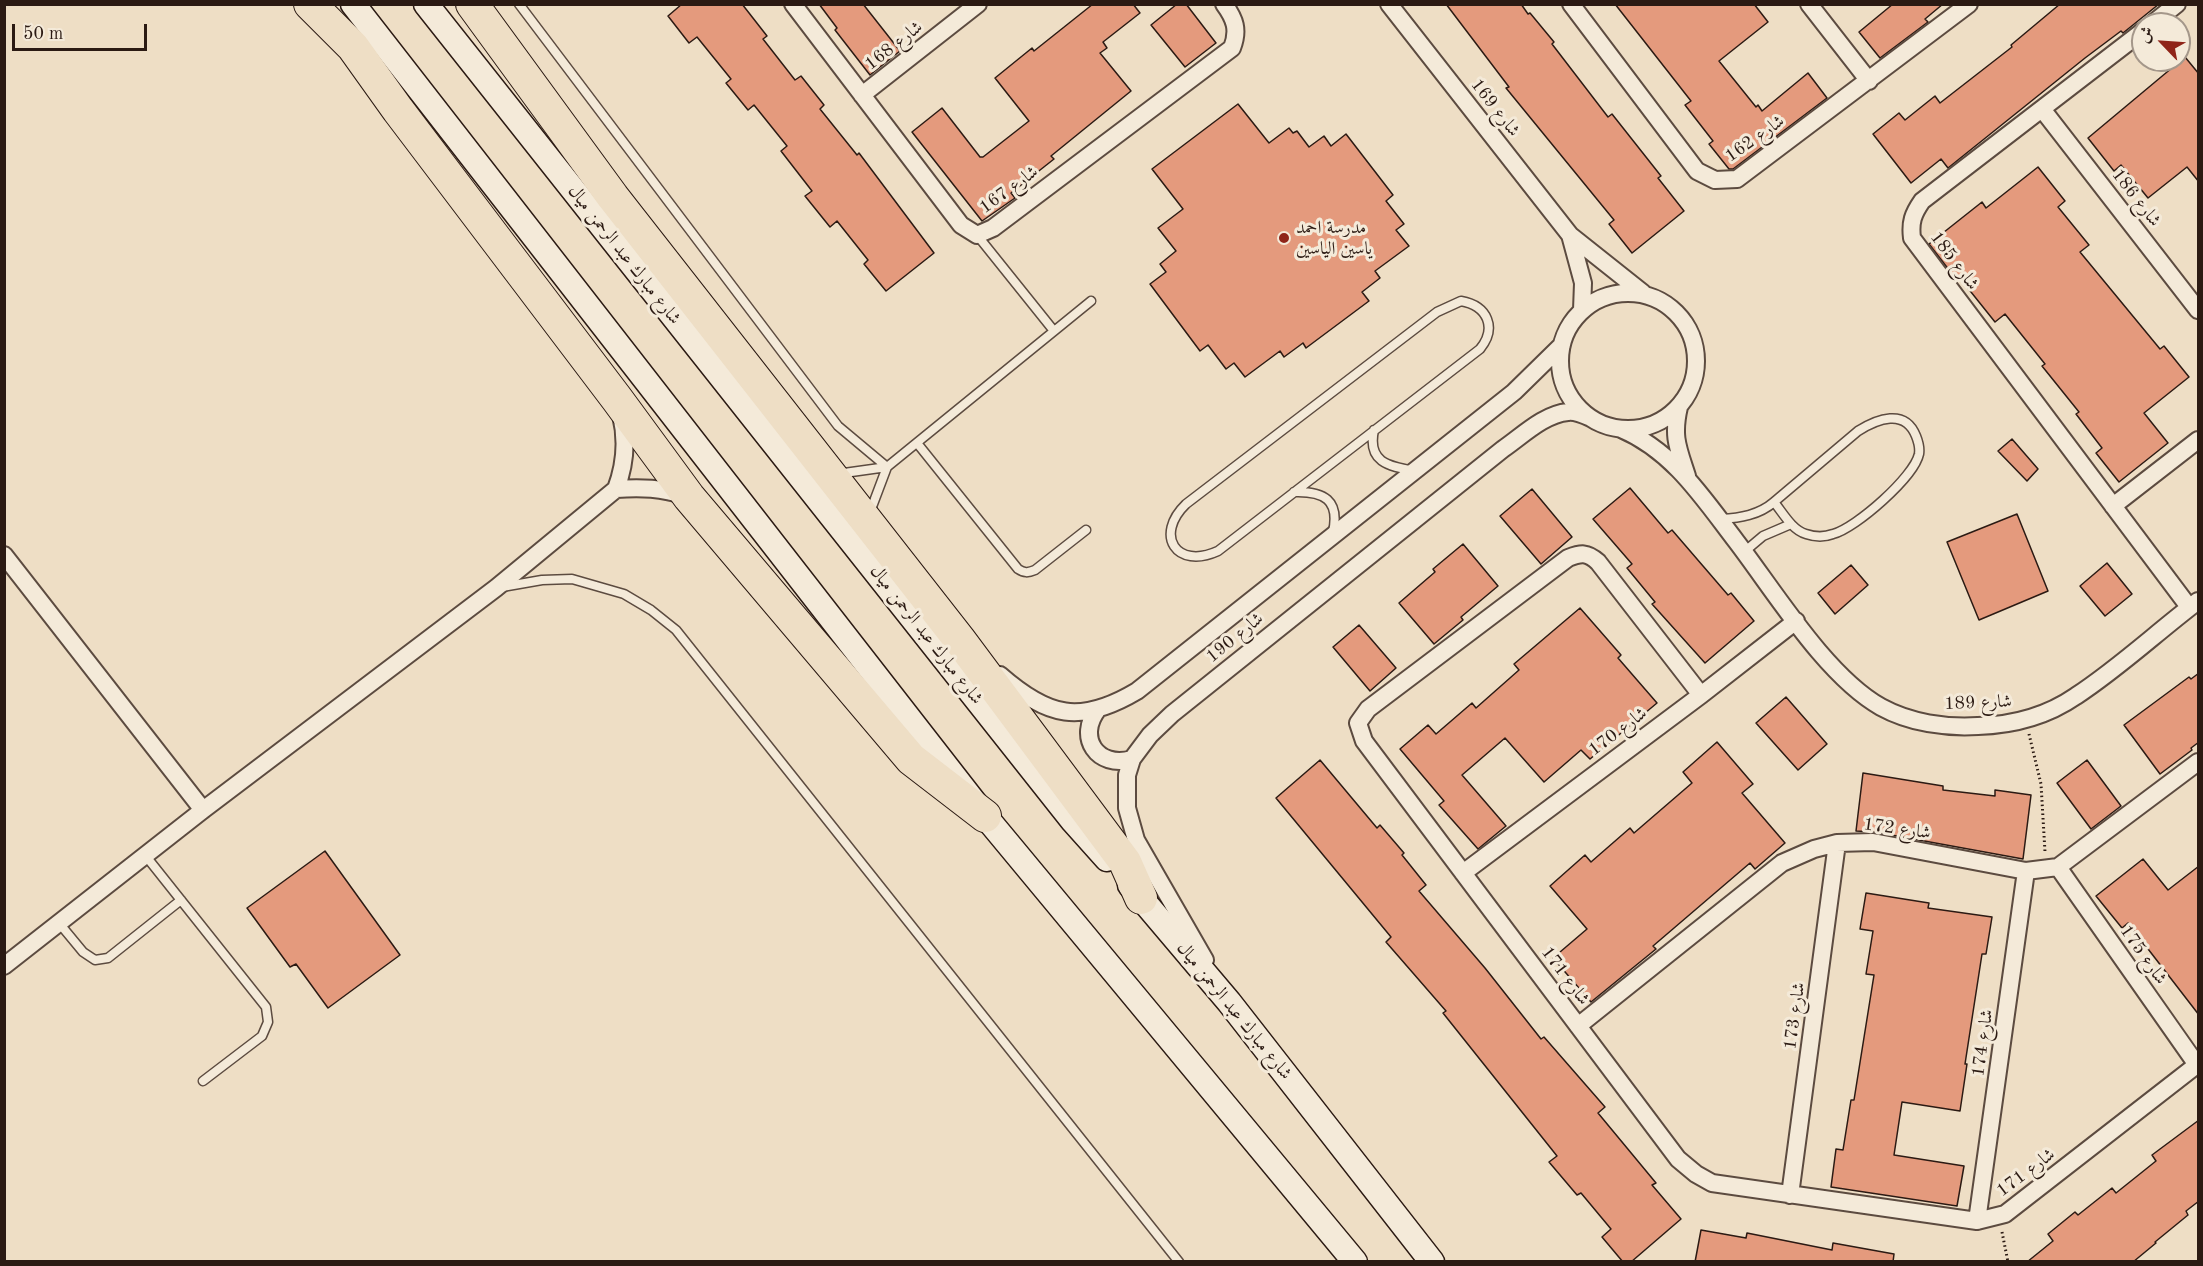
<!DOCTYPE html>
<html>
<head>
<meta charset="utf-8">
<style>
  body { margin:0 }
  #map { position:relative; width:2203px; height:1266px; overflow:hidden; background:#eedec5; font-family:"Old Standard TT",Amiri,serif }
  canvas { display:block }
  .frame { position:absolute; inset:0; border:6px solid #2b1a13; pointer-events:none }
  .north { position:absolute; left:2131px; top:12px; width:60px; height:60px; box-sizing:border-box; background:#f4ead9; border:2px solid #a4978a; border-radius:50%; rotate:295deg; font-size:16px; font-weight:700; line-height:24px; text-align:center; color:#2b1a13 }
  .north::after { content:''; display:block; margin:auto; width:21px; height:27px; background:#8f2418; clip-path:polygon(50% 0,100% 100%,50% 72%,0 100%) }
  .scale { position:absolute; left:12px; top:24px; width:135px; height:27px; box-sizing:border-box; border:3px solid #2b1a13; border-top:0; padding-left:8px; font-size:18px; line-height:21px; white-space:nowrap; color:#2b1a13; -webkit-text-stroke:4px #f4ead9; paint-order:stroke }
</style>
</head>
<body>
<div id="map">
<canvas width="2203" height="1266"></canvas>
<div class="frame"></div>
<div class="north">ش</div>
<div class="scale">50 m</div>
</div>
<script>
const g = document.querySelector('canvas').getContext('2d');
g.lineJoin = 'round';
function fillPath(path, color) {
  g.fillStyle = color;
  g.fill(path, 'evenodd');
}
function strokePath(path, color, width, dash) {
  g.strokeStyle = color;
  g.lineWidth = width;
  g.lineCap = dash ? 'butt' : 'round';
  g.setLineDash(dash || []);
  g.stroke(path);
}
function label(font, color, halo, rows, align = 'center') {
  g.font = font + ' "Old Standard TT",Amiri,serif';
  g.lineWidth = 6;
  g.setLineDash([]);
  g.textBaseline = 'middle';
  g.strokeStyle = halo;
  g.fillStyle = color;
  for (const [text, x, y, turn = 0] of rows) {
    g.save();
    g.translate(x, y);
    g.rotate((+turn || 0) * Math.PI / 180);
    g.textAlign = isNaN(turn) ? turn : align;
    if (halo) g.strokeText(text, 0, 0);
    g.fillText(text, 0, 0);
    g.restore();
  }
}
const building = new Path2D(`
  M 682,4 L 742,4 L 767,36 L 763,39 L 795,80 L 801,76 L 824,105 L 820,109 L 857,155 L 859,153 L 934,253 L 886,291 L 864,264 L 868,260 L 837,221 L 830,227 L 805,196 L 812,191 L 781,151 L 787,146 L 754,105 L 748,110 L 726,83 L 731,79 L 697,37 L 689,43 L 668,16 Z
  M 819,4 L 863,4 L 900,51 L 870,75 L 835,30 L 837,28 Z
  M 1093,4 L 1133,4 L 1140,13 L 1103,42 L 1107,48 L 1100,53 L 1131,91 L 1051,156 L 1054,159 L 1011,193 L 1015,198 L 982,221 L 912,132 L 942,108 L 980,157 L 983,157 L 1029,121 L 995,78 L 1032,48 L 1034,51 Z
  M 1177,4 L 1186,4 L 1216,43 L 1185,67 L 1151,25 Z
  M 1446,4 L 1521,4 L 1528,14 L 1530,13 L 1554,42 L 1552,44 L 1608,117 L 1612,114 L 1661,176 L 1658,178 L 1684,211 L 1632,253 L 1609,224 L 1614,220 L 1506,88 L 1509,87 Z
  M 1615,4 L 1754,4 L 1768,22 L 1719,61 L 1756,107 L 1758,105 L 1762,111 L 1808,73 L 1827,98 L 1733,169 L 1729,169 L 1709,144 L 1713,141 L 1685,105 L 1691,101 Z
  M 1893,4 L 1943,4 L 1925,19 L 1928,22 L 1880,58 L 1859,32 Z
  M 2060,4 L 2159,4 L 2123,33 L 2121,31 L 2085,58 L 1948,168 L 1941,159 L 1911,183 L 1873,134 L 1899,113 L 1905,120 L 1935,96 L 1940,103 L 2012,47 L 2011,45 Z
  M 2185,57 L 2199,74 L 2199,182 L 2187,167 L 2148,198 L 2121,165 L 2114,171 L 2088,138 Z
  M 1238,104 L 1269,143 L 1289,128 L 1293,133 L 1297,131 L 1309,147 L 1324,136 L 1331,146 L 1346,134 L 1393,195 L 1386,201 L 1404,224 L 1396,230 L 1409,246 L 1375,271 L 1380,278 L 1362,292 L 1369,301 L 1306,348 L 1303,343 L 1284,357 L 1280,351 L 1245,377 L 1234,363 L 1226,369 L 1208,345 L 1200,351 L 1150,284 L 1166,272 L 1160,264 L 1176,251 L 1158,228 L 1183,209 L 1152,169 Z
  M 2038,167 L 2065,201 L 2058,207 L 2089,245 L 2080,252 L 2160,349 L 2164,346 L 2189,377 L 2144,413 L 2168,443 L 2119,482 L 2096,453 L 2102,448 L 2076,414 L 2079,412 L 2042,366 L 2045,364 L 2005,314 L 1995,322 L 1959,277 L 1956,279 L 1929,244 L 1982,202 L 1986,208 Z
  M 2012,439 L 2038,469 L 2027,481 L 1998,451 Z
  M 1630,488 L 1668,533 L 1672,530 L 1728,595 L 1731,593 L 1754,621 L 1705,663 L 1652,604 L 1655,602 L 1627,568 L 1632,564 L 1593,519 Z
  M 1532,489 L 1572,537 L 1541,564 L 1500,516 Z
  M 2017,514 L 2048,591 L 1979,620 L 1947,542 Z
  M 1463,544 L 1498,586 L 1461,617 L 1463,620 L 1434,644 L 1399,603 L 1435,572 L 1433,569 Z
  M 2107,563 L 2132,594 L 2105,616 L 2080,586 Z
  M 1851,565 L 1868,585 L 1835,614 L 1818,593 Z
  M 1580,608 L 1621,655 L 1618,658 L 1657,703 L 1590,759 L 1581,750 L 1544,782 L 1505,738 L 1462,775 L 1506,826 L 1478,849 L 1439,805 L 1444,801 L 1400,749 L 1428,725 L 1436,734 L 1472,703 L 1476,708 L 1519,670 L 1514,664 Z
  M 1359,625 L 1396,668 L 1370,691 L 1333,647 Z
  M 2199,673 L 2199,742 L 2191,748 L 2192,750 L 2160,774 L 2124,725 L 2189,677 L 2191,679 Z
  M 1786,697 L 1827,744 L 1798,770 L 1756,723 Z
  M 1717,742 L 1753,784 L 1742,793 L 1785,843 L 1755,869 L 1750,863 L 1653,946 L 1656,949 L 1591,1002 L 1553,958 L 1587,929 L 1550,886 L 1585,855 L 1591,862 L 1630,828 L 1634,833 L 1692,783 L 1683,772 Z
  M 1320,760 L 1377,828 L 1380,825 L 1404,853 L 1402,855 L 1426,885 L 1419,891 L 1485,968 L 1541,1039 L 1544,1037 L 1605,1107 L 1598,1113 L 1656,1183 L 1652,1185 L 1681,1219 L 1631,1262 L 1623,1262 L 1602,1237 L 1611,1229 L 1581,1193 L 1577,1195 L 1549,1162 L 1557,1156 L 1443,1013 L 1446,1011 L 1386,942 L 1391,937 L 1276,798 Z
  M 2087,760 L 2121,806 L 2091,829 L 2057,783 Z
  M 1863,773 L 1943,786 L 1943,790 L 1995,796 L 1995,790 L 2031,795 L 2023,859 L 1875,832 L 1856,831 Z
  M 325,851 L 400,955 L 328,1008 L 296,964 L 290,967 L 247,908 Z
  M 2143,859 L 2168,890 L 2199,866 L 2199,1015 L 2128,923 L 2122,928 L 2096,896 Z
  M 1866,893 L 1929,903 L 1928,908 L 1992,917 L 1986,954 L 1982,954 L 1965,1064 L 1967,1064 L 1960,1111 L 1902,1102 L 1894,1155 L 1964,1166 L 1957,1206 L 1831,1187 L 1836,1149 L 1843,1150 L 1851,1100 L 1854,1100 L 1874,975 L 1866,974 L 1873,931 L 1860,929 Z
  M 2199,1120 L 2199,1201 L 2186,1211 L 2188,1215 L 2155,1242 L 2156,1243 L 2133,1262 L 2027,1262 L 2053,1241 L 2048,1234 L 2075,1212 L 2078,1215 L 2112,1188 L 2116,1193 L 2156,1161 L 2152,1155 Z
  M 1701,1230 L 1746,1238 L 1747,1233 L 1832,1250 L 1833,1243 L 1894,1254 L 1893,1262 L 1695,1262 Z`);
const path = new Path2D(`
  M 2029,734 L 2041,784 L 2045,852
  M 2002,1232 L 2008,1262`);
const service = new Path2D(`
  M 519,4 L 838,426 L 887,467
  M 977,235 L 1054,331
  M 1461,301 C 1488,306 1497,328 1480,349 L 1218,551 C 1176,570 1154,535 1186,504 L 1437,312 Z
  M 1374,430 C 1367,462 1388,466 1414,471
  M 917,443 L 1018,569 C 1024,573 1028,573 1035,570 L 1086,530
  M 837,474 L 887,467
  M 1294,492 C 1324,491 1340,500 1333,532
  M 870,512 L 887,467 L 1091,301
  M 1721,519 C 1740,518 1759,515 1774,502 L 1858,431 C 1877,419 1905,408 1916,436 C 1918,441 1920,448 1919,454 C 1914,477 1856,528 1833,534 C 1825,537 1815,537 1806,534 C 1792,530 1783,513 1774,502
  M 1744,552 L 1763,536 L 1791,524
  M 502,587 L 542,580 L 572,579 L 624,594 L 651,610 L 676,630 L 1179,1262
  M 145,855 L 266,1007 L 268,1022 L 262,1036 L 203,1081
  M 59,923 L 83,952 L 95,960 L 108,958 L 181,900`);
const minor = new Path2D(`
  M 793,4 L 961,225 L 977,235 L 993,228 L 1232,48 C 1239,30 1235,19 1224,4
  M 1389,4 L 1570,235 L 1643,293
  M 1571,4 L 1697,171 L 1715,180 L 1737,179 L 1969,4
  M 1809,4 L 1869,81
  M 2152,24 L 2177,4
  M 2143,31 L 1922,201 C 1913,214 1910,222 1912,238 L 2189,607
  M 862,95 L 978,4
  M 2042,109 L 2198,310
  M 1570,235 L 1583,283 L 1582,310
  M1560 361a68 68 0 1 1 136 0a68 68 0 1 1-136 0Z
  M 1679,407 C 1672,437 1678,448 1687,476
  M 1621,429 C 1673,451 1703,498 1736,541 C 1775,592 1826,676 1881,707 C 1910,723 1946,728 1978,726 C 2013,725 2047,716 2076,696 C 2119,668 2157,632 2198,601
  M 616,489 C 641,487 662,488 686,496
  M 2113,506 L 2198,440
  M 4,555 L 203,810
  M 1000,675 C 1048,717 1080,725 1137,691 L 1514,392 L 1562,345
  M 1701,695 L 1598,562 C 1587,552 1581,553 1568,558 L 1368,709 L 1358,723 L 1364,741 L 1678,1159 L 1696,1174 L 1712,1183 L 1977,1221 L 2005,1214 L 2198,1064
  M 1098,709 C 1076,737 1097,769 1132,759
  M 2058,867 L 2197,1065
  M 1463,873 L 1701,695 L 1796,621
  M 1205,960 L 1136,840 L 1127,808 L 1127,775 L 1132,759 L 1150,735 L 1172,714 L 1503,449 C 1522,436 1544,414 1568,412 C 1575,411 1584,415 1591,418
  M 4,966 L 203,810 L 496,588 L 616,489 C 625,465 627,439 621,415
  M 1578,1026 L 1782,863 L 1814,849 L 1837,843 L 1873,842 L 2026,871 L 2058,867 L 2198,762
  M 1790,1195 L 1837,843
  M 1977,1221 L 2026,871`);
const secondary = new Path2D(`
  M 353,4 L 985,816 L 1355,1262
  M 426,4 L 1073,821 L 1107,859
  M 1130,885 L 1229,1002 L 1432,1262`);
const motorway = new Path2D(`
  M 310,4 L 353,47 L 398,110 L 617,399 L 689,497 L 911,759 L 985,816
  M 472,4 L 613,197 L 959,639 L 1125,862 L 1141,898`);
const markers = [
  [1284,238,6,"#8f2418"]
];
const streetNames = [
  ["شارع 168",894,46,-38],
  ["شارع 169",1495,108,52],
  ["شارع 162",1755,139,-35],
  ["شارع 167",1009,190,-36],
  ["شارع 186",2136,198,52],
  ["شارع مبارك عبد الرحمن ميال",624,255,52],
  ["شارع 185",1954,261,53],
  ["شارع مبارك عبد الرحمن ميال",926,635,52],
  ["شارع 190",1235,638,-39],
  ["شارع 189",1978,703,-2],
  ["شارع 170",1618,732,-37],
  ["شارع 172",1897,829,8],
  ["شارع 175",2143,955,55],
  ["شارع 171",1565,976,53],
  ["شارع مبارك عبد الرحمن ميال",1234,1011,51],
  ["شارع 173",1795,1016,-82],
  ["شارع 174",1983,1043,-82],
  ["شارع 171",2026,1173,-37]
];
const poiNames = [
  ["مدرسة احمد",1296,228],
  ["ياسين الياسين",1296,249]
];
fillPath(building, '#e49a7d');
strokePath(building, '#2b1a13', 1.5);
strokePath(service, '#5c4b40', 11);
strokePath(minor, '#5c4b40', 20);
strokePath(secondary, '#2b1a13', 27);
strokePath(motorway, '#2b1a13', 34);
strokePath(path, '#2b1a13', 3, [1.5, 3]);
strokePath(service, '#f4ead9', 8);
strokePath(minor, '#f4ead9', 16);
strokePath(secondary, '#f4ead9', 24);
strokePath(motorway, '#eedec5', 32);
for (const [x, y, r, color] of markers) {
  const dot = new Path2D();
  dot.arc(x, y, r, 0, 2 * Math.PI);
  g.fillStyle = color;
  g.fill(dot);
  strokePath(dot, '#f4ead9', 2);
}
label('18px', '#2b1a13', '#f4ead9', streetNames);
label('18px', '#2b1a13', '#f4ead9', poiNames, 'left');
</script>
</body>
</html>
